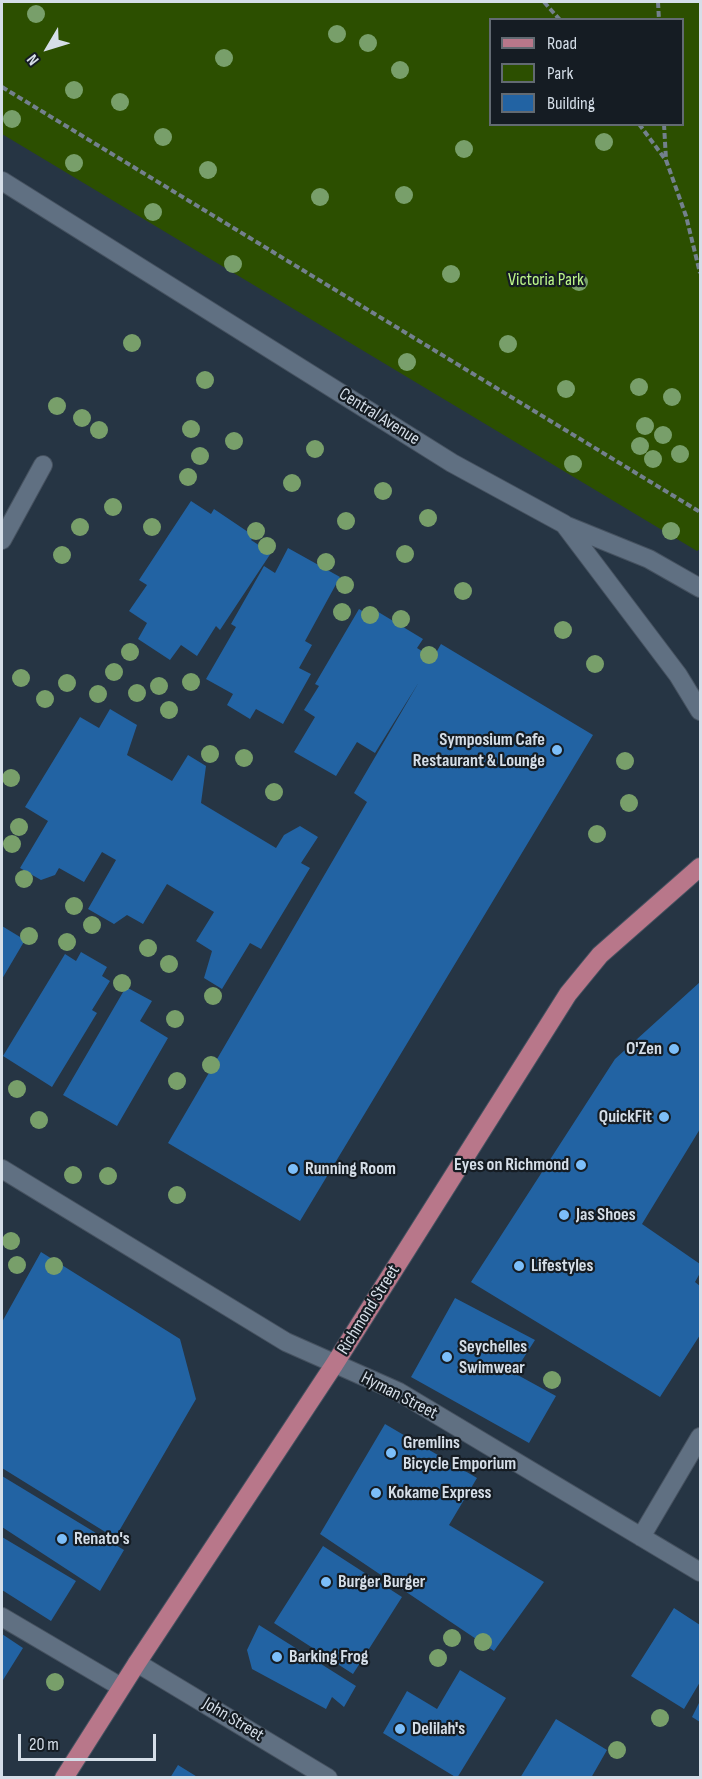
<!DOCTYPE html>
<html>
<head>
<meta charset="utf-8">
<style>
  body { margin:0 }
  #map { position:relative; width:702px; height:1779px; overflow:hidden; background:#263544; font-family:"Sofia Sans Condensed",sans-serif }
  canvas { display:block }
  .frame { position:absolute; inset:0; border:3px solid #d5dee8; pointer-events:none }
  .legend { position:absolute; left:489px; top:18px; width:195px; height:108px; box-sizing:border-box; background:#151c23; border:2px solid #626a72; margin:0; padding:8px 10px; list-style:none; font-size:18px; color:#d5dee8 }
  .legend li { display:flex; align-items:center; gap:12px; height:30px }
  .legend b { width:30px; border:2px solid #626a72 }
  .north { position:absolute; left:18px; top:18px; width:60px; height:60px; -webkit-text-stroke:4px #151c23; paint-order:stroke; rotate:232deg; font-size:16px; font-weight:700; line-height:24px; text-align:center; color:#d5dee8 }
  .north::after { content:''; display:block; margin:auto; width:21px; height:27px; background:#d5dee8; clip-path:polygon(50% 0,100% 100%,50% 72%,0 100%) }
  .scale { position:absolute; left:18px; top:1734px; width:138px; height:27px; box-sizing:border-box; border:3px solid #d5dee8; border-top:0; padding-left:8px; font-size:18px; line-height:21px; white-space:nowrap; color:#d5dee8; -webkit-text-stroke:4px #151c23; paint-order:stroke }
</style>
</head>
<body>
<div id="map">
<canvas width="702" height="1779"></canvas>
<div class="frame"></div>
<ul class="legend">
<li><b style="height:8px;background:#b8778a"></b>Road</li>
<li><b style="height:16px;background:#2c4f00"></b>Park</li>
<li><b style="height:16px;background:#2263a3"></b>Building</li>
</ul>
<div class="north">N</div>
<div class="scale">20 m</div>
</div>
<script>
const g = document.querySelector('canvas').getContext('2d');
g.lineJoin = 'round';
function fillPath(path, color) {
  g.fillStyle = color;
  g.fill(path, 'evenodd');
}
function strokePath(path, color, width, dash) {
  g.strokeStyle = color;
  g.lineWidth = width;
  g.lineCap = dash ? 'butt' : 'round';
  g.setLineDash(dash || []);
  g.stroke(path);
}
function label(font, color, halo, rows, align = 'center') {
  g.font = font + ' "Sofia Sans Condensed",sans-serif';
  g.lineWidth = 4.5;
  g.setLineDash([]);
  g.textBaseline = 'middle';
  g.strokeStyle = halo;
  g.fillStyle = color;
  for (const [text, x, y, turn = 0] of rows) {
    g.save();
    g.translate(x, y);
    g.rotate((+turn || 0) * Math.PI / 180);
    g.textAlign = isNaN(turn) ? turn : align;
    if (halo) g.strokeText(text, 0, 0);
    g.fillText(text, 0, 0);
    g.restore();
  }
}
const green = new Path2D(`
  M 2,2 L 700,2 L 700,549 L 697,551 L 2,134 ZM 490,20 L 682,20 L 682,124 L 490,124 Z`);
const building = new Path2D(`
  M 191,501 L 211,514 L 214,509 L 254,536 L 251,540 L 271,553 L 220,630 L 216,626 L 197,656 L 181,645 L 170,660 L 138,639 L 147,623 L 129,611 L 147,585 L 139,580 Z
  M 288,548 L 340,577 L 305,641 L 312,645 L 299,668 L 311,674 L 283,724 L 256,709 L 250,719 L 227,705 L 233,694 L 206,679 L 236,627 L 231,624 L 264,566 L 275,573 Z
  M 359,609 L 371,616 L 375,610 L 423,639 L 417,648 L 433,658 L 441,644 L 593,735 L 300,1221 L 168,1143 L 367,802 L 354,793 L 419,682 L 375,753 L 357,742 L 336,776 L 294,752 L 315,717 L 304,710 L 319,686 L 315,684 Z
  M 110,709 L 137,725 L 127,755 L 172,781 L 188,755 L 206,766 L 201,803 L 276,848 L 284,835 L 300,826 L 318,837 L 301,863 L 310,868 L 261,949 L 250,943 L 222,989 L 204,978 L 212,951 L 196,941 L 214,912 L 167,884 L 143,924 L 127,915 L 114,924 L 88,909 L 116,860 L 102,852 L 84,882 L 59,868 L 55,875 L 41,880 L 20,868 L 48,821 L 25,807 L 80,717 L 99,728 Z
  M 2,926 L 25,940 L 2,979 Z
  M 81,952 L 107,967 L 102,976 L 110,981 L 92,1010 L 97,1013 L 52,1087 L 3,1056 L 65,954 L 76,961 Z
  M 700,982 L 700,1129 L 642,1224 L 700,1264 L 700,1273 L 695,1282 L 700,1286 L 700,1335 L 660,1397 L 471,1282 L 615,1059 Z
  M 126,987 L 152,1001 L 140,1021 L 168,1038 L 117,1126 L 63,1095 Z
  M 41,1252 L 180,1339 L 196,1399 L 115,1538 L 2,1468 L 2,1322 Z
  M 455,1298 L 535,1340 L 514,1373 L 556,1396 L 529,1443 L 411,1377 Z
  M 385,1424 L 477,1478 L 449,1525 L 544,1582 L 494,1651 L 320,1534 Z
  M 2,1476 L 124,1550 L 100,1591 L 2,1527 Z
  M 2,1537 L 76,1581 L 51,1621 L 2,1590 Z
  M 323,1546 L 402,1597 L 353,1674 L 274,1623 Z
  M 674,1608 L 700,1625 L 700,1682 L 684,1709 L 631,1676 Z
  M 259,1625 L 356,1686 L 344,1707 L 332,1697 L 326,1709 L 252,1669 L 247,1650 Z
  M 2,1634 L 23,1648 L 3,1680 L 2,1679 Z
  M 460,1670 L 506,1698 L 457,1778 L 383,1733 L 407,1691 L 437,1709 Z
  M 700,1701 L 700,1722 L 692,1717 Z
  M 556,1719 L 607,1750 L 591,1778 L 520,1778 Z
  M 178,1765 L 199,1778 L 170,1778 Z`);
const path = new Path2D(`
  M 544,2 L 560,20
  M 658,2 L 659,20
  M 2,87 L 700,512
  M 639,124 L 665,159
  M 664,124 L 666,160 L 686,216 L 700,273`);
const minor = new Path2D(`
  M 2,181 L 452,463 L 564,524 L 678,675 L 700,711
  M 565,525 L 649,559 L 700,588
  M 2,540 L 43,465
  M 2,1169 L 286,1342 L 399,1392 L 700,1572
  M 641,1537 L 700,1437
  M 2,1617 L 121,1687
  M 137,1663 L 328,1778`);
const major = new Path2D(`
  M 64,1778 L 137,1663 L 334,1365 L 568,994 L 600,955 L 700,867`);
const trees = [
  [36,14],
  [337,34],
  [368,43],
  [224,58],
  [400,70],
  [74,90],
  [120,102],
  [12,119],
  [163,137],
  [604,142],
  [464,149],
  [74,163],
  [208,170],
  [404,195],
  [320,197],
  [153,212],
  [233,264],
  [451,274],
  [579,282],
  [132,343],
  [508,344],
  [407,362],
  [205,380],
  [639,387],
  [566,389],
  [672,397],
  [57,406],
  [82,418],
  [645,426],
  [191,429],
  [99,430],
  [663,435],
  [234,441],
  [640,446],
  [315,449],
  [680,454],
  [200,456],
  [653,459],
  [573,464],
  [188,477],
  [292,483],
  [383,491],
  [113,507],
  [428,518],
  [346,521],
  [80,527],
  [152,527],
  [256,531],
  [671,531],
  [267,546],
  [405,554],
  [62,555],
  [326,562],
  [345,585],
  [463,591],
  [342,612],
  [370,615],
  [401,619],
  [563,630],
  [130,652],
  [429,655],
  [595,664],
  [114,672],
  [21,678],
  [191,682],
  [67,683],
  [159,686],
  [137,693],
  [98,694],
  [45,699],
  [169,710],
  [210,754],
  [244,758],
  [625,761],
  [11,778],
  [274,792],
  [629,803],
  [19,827],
  [597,834],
  [12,844],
  [24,879],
  [74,906],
  [92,925],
  [29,936],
  [67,942],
  [148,948],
  [169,964],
  [122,983],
  [213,996],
  [175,1019],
  [211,1065],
  [177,1081],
  [17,1089],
  [39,1120],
  [73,1175],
  [108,1176],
  [177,1195],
  [11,1241],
  [17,1265],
  [54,1266],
  [552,1380],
  [452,1638],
  [483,1642],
  [438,1658],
  [55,1682],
  [660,1718],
  [617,1750]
];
const markers = [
  [557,750,6,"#7cbef9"],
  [674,1049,6,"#7cbef9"],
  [664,1117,6,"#7cbef9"],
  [581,1165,6,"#7cbef9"],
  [293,1169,6,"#7cbef9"],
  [564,1215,6,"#7cbef9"],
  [519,1266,6,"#7cbef9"],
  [447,1357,6,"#7cbef9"],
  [391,1453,6,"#7cbef9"],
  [376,1493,6,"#7cbef9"],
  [62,1539,6,"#7cbef9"],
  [326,1582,6,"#7cbef9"],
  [277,1657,6,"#7cbef9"],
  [400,1729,6,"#7cbef9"]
];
const parkNames = [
  ["Victoria Park",546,280]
];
const streetNames = [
  ["Central Avenue",379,417,32],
  ["Richmond Street",369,1310,-58],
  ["Hyman Street",399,1396,27],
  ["John Street",233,1720,31]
];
const poiNames = [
  ["Symposium Cafe",545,740,"right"],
  ["Restaurant & Lounge",545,761,"right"],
  ["O'Zen",662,1049,"right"],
  ["QuickFit",652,1117,"right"],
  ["Eyes on Richmond",569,1165,"right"],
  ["Running Room",305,1169],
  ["Jas Shoes",576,1215],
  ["Lifestyles",531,1266],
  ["Seychelles",459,1347],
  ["Swimwear",459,1368],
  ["Gremlins",403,1443],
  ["Bicycle Emporium",403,1464],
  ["Kokame Express",388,1493],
  ["Renato's",74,1539],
  ["Burger Burger",338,1582],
  ["Barking Frog",289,1657],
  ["Delilah's",412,1729]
];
fillPath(green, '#2c4f00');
fillPath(building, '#2263a3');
strokePath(minor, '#465260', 20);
strokePath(major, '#465260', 20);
strokePath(path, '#73808d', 4, [6, 3]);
strokePath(minor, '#607082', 18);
strokePath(major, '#b8778a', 18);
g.fillStyle = '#789f6a';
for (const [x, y] of trees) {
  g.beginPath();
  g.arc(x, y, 9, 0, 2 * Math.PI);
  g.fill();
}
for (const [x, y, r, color] of markers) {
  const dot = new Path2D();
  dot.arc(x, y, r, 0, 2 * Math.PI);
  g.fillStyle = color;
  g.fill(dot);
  strokePath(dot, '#151c23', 2);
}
label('18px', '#bcf68a', '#151c23', parkNames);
label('18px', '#d5dee8', '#151c23', streetNames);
label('bold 18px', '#d5dee8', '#151c23', poiNames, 'left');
</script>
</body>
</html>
